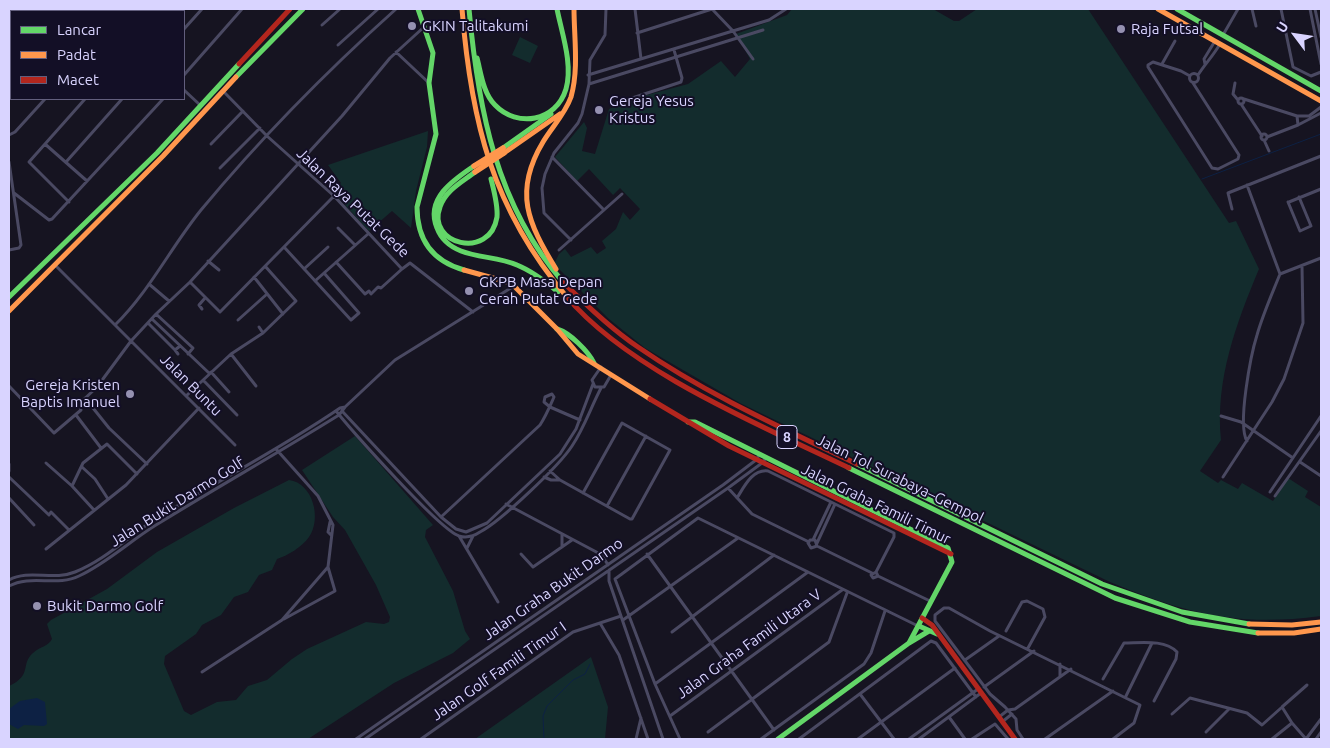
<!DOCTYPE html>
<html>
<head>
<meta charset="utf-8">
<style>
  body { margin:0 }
  #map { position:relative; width:1330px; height:748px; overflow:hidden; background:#161421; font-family:Ubuntu,sans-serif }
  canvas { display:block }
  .frame { position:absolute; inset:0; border:10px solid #d9d4ff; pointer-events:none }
  .legend { position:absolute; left:10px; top:10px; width:175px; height:90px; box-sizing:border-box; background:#130f26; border:1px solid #625e7d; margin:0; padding:6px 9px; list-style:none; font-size:15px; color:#d9d4ff }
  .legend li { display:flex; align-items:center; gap:10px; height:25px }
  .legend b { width:25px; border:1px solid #625e7d }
  .north { position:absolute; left:1270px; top:10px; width:50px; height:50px; -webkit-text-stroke:4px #130f26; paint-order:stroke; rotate:301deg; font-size:14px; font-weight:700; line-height:20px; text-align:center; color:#d9d4ff }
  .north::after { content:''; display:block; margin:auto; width:18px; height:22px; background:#d9d4ff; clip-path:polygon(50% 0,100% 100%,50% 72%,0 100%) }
</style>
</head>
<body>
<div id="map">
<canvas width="1330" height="748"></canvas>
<div class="frame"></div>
<ul class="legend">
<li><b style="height:6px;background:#63d668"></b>Lancar</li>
<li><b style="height:6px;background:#ff974d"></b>Padat</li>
<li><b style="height:6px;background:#b3261e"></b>Macet</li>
</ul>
<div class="north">U</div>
</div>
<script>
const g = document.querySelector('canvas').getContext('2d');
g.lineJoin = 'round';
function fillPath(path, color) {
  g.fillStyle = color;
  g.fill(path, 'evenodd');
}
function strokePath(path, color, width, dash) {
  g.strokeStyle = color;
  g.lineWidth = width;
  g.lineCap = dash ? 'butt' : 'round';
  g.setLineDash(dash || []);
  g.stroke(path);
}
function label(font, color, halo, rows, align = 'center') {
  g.font = font + ' Ubuntu,sans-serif';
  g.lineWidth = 4;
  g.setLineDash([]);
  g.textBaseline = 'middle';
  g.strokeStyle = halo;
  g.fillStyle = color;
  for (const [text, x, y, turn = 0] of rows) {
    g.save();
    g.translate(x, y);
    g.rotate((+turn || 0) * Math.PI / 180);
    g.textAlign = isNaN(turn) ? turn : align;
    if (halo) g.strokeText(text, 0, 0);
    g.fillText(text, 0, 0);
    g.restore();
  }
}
const green = new Path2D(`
  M 792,9 L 933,9 L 954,21 L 959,21 L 977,9 L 1088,9 L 1229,223 L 1236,221 L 1259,269 C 1236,324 1215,380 1221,440 L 1200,471 L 1218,483 L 1221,480 L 1238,489 L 1242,483 L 1273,501 L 1288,478 L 1308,491 L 1305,497 L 1321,507 L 1321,616 C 1237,627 1187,614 1110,582 L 740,403 L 645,348 L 609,319 L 554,264 L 559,254 L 565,249 L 571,257 L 591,247 L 597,254 L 606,248 L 602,241 L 616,229 L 623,212 L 630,220 L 640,209 L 620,188 L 613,195 L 589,169 L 577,181 L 555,157 L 584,122 L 587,128 L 582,151 L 595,154 L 609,109 L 632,99 L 688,84 L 721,61 L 735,77 L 750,59 L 736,34 L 787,15 Z
  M 520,37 L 538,46 L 530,63 L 512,55 Z
  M 428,131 L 427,147 L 416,191 L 411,228 L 392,211 L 369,231 L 333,192 L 341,183 L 328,165 Z
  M 355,436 L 433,525 L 426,530 L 425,537 L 453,591 L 465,631 L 470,639 L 453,653 L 394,683 L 308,739 L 9,739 L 9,686 C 33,675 20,664 33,653 C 39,647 49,646 52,639 L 47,624 L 51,620 L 107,589 L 157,552 L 234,508 L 289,480 C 313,483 322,519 309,537 C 302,547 287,556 277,559 L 272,570 L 259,575 L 248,592 L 234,597 L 221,615 L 202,625 L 196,634 L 165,656 L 164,664 L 184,711 L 191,715 L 217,702 L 236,700 L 248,686 L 267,680 L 292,659 L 307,649 L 366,622 L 384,624 L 389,622 L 390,617 L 376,585 L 345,530 L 333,517 L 302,470 Z
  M 591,657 L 608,707 L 605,739 L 475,739 Z`);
const water = new Path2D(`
  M 37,698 L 45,702 L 47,724 L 44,726 L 24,725 L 18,729 L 9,724 L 9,709 L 20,701 Z`);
const stream = new Path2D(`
  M 1202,179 L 1321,134
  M 544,739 L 543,716 L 547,706 L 573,680 L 585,674 L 590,664`);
const street = new Path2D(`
  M 78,9 L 78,11
  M 106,9 L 106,11
  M 635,9 L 641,59
  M 712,9 L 733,31 L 753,59
  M 1252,9 L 1256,26
  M 1281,9 L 1293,67 L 1311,76 L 1321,72
  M 1310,9 L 1321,64
  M 1315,9 L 1321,37
  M 9,10 L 14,9
  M 164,11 L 166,9
  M 322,25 L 340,9
  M 184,29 L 202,9
  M 637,33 L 712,9
  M 1223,35 L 1238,9
  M 9,40 L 11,40
  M 338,45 L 378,9
  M 396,52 L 429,83
  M 1162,64 L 1175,41
  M 1205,64 L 1204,59 L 1215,41
  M1189.5 78a4.5 4.5 0 1 1 9 0a4.5 4.5 0 1 1-9 0Z
  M 184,75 L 242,9
  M 588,75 L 769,20 L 786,9
  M 1198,75 C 1205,64 1213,56 1220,44
  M 1190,76 L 1181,71 L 1153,62 L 1148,65 L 1148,67 L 1212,168 L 1218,169 L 1238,159 L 1239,155 L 1193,83
  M 1235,83 L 1233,94 L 1238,100
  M 589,84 L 763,30
  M 184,90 L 200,105
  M 224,92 L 267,136 L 334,196 L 402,269 L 410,263 L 473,312
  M1238 101a3 3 0 1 1 6 0a3 3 0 1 1-6 0Z
  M 1244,99 L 1297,116 L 1298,125 L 1267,137
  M 620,102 L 681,82 L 682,78 L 674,50
  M 1241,104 L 1262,136
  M 1297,116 L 1309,116 L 1321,107
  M 1298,125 L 1321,113
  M1261 137a3 3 0 1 1 6 0a3 3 0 1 1-6 0Z
  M 9,135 L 15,132 L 45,99
  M 1264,140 L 1269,151
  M 45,144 L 87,181
  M 211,144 L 243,111
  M 552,157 L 604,210
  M 9,162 L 21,245 L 19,248 L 9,250
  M 66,162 L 122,99
  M 220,168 L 260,128
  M 1247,185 L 1280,274
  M 14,193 L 49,220 L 52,219 L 163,99
  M 1299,197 L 1311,226 L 1300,231 L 1288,202 L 1289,202 L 1321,189
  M 69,202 L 29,162 L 85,99
  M 1232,209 L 1228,193 L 1321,156
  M 338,228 L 355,245
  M 571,240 L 544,213 L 542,188 L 545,174 L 554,153 L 578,123 L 582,114 L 589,84 L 590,60 L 605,35 L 606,9
  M 284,247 L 351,320 L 359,313 L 324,273
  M 559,250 L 622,194
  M 208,261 L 219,270
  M 336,262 L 365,294 L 369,291 L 371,294 L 378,287 L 381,288 L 402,269
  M 55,265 L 235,445
  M 304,269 L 328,247
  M 1280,274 L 1321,258
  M 254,277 L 283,314
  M 315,281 L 368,234
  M 190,282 L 220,312 L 334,196
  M 149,284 L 169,301
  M 202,309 L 199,305 L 205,298
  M 156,314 L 193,348 L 188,354
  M 152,319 L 209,373
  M 238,320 L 267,294
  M 148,323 L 175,350 L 180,346
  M 115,325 C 149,292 171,247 201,210 C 260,139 328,70 396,9
  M 263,333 L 296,301 L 265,266
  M 175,350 L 178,354
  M 231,354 L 256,386
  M 601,367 L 592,380 L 595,387 L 604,387 L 611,375
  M 211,372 L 229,392
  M 203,380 L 237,415
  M 9,386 L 54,433 L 81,410 L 79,404 L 97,387 L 131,341 L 156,314 L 190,282 L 342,116 L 390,58 L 424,27
  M 186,396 L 231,354 L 263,333 L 259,327
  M 85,398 L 109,428 L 147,464
  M 345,407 L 395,360 L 514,286
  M 336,411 C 353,432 439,529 459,536 C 466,538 474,536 480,532 C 501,521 559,466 572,446 C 584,428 591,407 601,388
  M 342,411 L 441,517 L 456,529 L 466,532 L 487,523 L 560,454 L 576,429 L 593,384
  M 76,415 L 101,448
  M 1221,416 L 1241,422 L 1293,458
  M 1247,441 C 1237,425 1251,354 1257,335 C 1263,314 1272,294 1280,274
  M 1300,462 L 1321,476
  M 46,463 L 72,486 L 94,510
  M 9,464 L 9,471
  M 82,467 L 95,479 L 108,499
  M 9,477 L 49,515 L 51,512 L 69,530
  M 544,477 L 551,480 L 560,480 L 550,471
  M 1223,477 L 1272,402 L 1284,379 L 1303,323 L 1302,266
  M 560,480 L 630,519 L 632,519 L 670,450 L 622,423 L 583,493
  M 72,486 L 83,463 L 107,444 L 137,474
  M 728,488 L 752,514 L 809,542
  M 1270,492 L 1321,416
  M 1275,496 L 1321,431
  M 9,498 L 34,525
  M 737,498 C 744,487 752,469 768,471 L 894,533 L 894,537 L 876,572
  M 506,504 L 602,555 L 608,565
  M 607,506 L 646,436
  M 441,517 L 540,425 C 546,416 550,406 554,397 L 552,394 L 545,397 L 544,402 L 550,407 L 580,420
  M 330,522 L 328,532 L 331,535
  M 562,535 L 562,547
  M 459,536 L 498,602
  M 813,540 L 831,502
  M 817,543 L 835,504
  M 817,546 L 811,548 L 808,543 L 810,540 L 815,540 L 817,546 L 872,573
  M 467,548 L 473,536
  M 46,549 L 126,485 L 199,408
  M 521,554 L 533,567 L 572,540
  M 647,554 L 774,730
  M 609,570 L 609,581 L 663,739
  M 878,576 L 873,578 L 871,575 L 876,572 L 878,576 L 930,601
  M 9,580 C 29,569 53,581 75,572 C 103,561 127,538 151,522 C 213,483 279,450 340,408 L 345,407 L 339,415 C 278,453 216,488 156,525 C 130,541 107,563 79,576 C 57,587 31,574 9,586
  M 284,619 L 335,591 L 328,567
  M 623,620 L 738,538
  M 600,623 L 619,655 L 648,739
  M 1006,631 L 1022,602 L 1027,601 L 1043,609 L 1045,617 L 1028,648
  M 672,632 L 774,555
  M 965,660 L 999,636
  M 202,672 L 282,620 L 328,567 L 333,525 L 318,496 L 276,449
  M 1060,676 L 1060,664
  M 1103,679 L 1124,643 C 1140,643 1165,639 1177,652 L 1176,659 L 1154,701
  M 655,684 L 808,572
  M 984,687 L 1034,651
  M 860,694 L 894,739
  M 1126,696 L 1152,643
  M 1172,714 L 1190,698 L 1247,713 L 1262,725 L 1281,708
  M 670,716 L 842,590
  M 949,717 L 965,739
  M 999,717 L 1008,710 L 1015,709 L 1071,669
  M 1002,722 L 1012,714
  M 1292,723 L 1306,739 L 1321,719
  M 708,732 L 829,642 L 847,593
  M 1206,732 L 1229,709
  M 356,739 L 723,485 L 756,460 L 760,454
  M 365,739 L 728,488 L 762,463 L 766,458
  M 421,739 L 573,632 L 621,616
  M 636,739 L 641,718
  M 680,739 L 655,684 L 615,579 L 698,518 L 918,626
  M 761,739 L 864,664 L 871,653 L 885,611
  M 799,739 L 931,641 L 936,643 L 976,697
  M 858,739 L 955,668
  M 909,739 L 978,689
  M 919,739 L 981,693
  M 972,739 L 995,724 L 1008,739
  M 1023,739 L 1017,730 L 1016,719 L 1005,707 L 990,694 L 935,621 L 935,615 L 944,608 L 949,608 L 990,631 L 1140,705 L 1134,723 L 1113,739
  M 1045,739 L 1113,691
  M 1272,739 L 1292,723 L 1282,707 L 1307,685
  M 1316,739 L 1321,732`);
const fast = new Path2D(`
  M 418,9 L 433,53 L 429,83 L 436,134 L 417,207 C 417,239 432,261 464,270
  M 469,9 C 478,108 496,205 563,282
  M 1177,9 L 1321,91
  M 477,58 C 481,73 483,93 495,105 C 517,128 556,122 566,89 C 573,64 562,34 557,9
  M 236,77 L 303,9
  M 503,148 L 551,114
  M 474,166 C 453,180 425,199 437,228 C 441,239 451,247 461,251 C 479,258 499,257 517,265 C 532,271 545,281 558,292
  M 475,172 C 462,182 446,190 440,207 C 426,244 490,261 497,217 C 498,205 494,191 491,179
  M 9,297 L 157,153 L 239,64
  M 557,329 C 570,333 588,351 594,363
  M 688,422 L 695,422 L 948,548 L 952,562 L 909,643 L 778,739
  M 857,464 L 1102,584 L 1182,612 L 1249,624
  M 849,468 L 1115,598 L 1190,622 L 1258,633
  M 919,626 L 937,634
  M 909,643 L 929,631`);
const slow = new Path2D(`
  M 462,9 C 471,121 492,208 566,296
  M 1158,9 L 1321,101
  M 504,153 L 560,114
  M 556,269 C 528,223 513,192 543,142 C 552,127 565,114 571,97 C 579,69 574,37 574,9
  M 464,270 L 511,283 L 557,329 L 578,354 L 650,399
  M 9,311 L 163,156 L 236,77
  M 1249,624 L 1292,625 L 1321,622
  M 1258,633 L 1294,633 L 1321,629`);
const jam = new Path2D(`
  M 239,64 L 290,9
  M 563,282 C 587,306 611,329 638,347 C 706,394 782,428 857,464
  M 566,296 C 629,371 760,425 849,468
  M 650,399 L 729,446 L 951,554
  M 922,618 L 932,625 L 1015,739`);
const slowBridge = new Path2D(`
  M 474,166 L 503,148
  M 475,172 L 504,153`);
const markers = [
  [412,26,5,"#9591b1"],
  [1121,29,5,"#9591b1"],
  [599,110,5,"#9591b1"],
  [469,291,5,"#9591b1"],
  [130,394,5,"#9591b1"],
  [37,606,5,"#9591b1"]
];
const shields = [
  [787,437,20]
];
const shieldNames = [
  ["8",787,437]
];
const poiNames = [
  ["GKIN Talitakumi",422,26],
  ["Raja Futsal",1131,29],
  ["Gereja Yesus",609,101],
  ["Kristus",609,118],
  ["GKPB Masa Depan",479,282],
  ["Cerah Putat Gede",479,299],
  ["Gereja Kristen",120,385,"right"],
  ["Baptis Imanuel",120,402,"right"],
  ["Bukit Darmo Golf",47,606]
];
const streetNames = [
  ["Jalan Raya Putat Gede",353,203,44],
  ["Jalan Buntu",191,385,45],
  ["Jalan Tol Surabaya–Gempol",900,479,26],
  ["Jalan Bukit Darmo Golf",177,502,-32],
  ["Jalan Graha Famili Timur",876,504,26],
  ["Jalan Graha Bukit Darmo",553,589,-35],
  ["Jalan Graha Famili Utara V",749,644,-36],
  ["Jalan Golf Famili Timur I",499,671,-35]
];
fillPath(green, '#132c2d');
fillPath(water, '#0d2144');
strokePath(stream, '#0d2144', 1);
strokePath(street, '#4a4962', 3);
strokePath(fast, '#63d668', 5);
strokePath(slow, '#ff974d', 5);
strokePath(jam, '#b3261e', 5);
strokePath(slowBridge, '#ff974d', 5.5);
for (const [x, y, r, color] of markers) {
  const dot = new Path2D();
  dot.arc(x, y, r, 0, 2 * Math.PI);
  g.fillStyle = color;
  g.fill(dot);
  strokePath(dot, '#130f26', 2);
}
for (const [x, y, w] of shields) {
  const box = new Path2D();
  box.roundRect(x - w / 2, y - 11.5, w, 23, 4);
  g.fillStyle = '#130f26';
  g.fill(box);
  strokePath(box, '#d9d4ff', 1);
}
label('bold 14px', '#d9d4ff', null, shieldNames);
label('15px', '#d9d4ff', '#130f26', poiNames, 'left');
label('15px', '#d9d4ff', '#130f26', streetNames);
</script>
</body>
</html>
